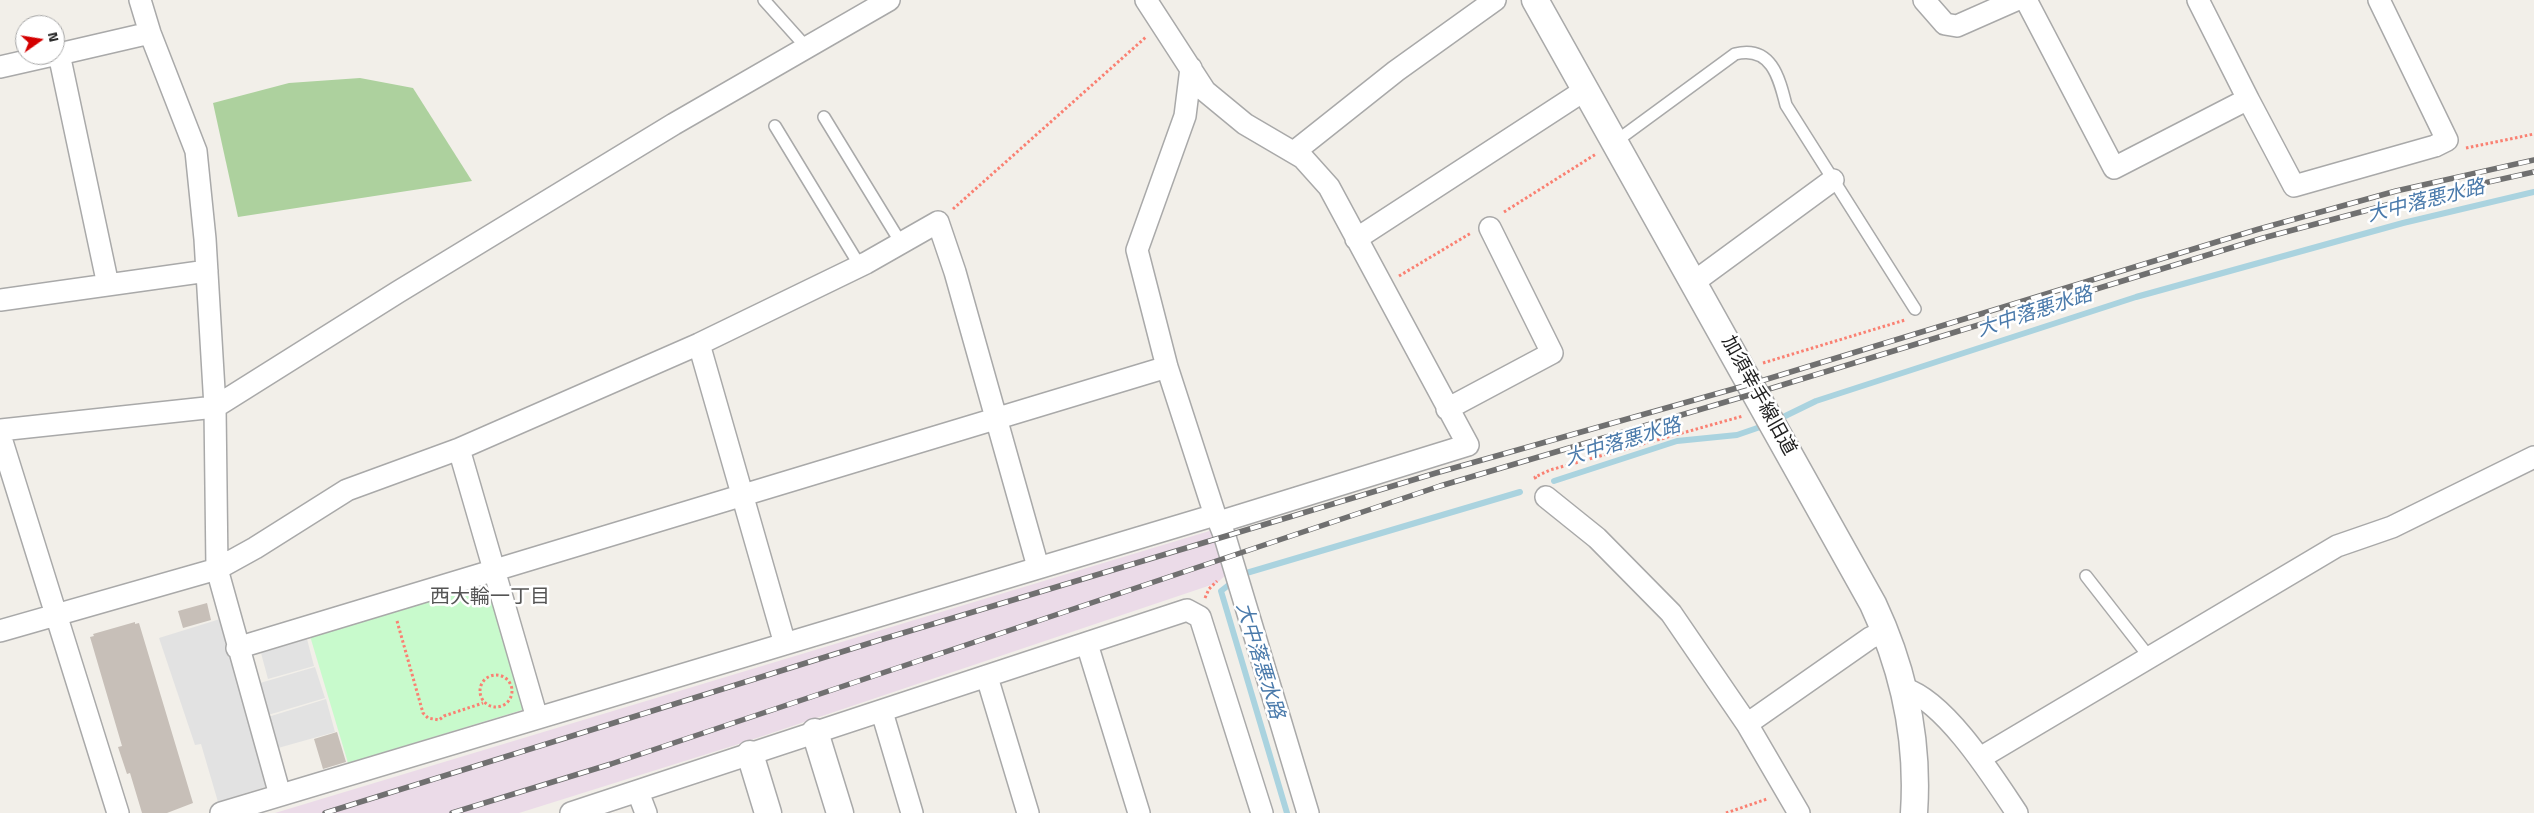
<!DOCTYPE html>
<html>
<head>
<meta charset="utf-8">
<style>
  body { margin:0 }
  #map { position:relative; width:2534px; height:813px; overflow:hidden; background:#f2efe9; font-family:"Titillium Web",sans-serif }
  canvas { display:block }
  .north { position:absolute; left:15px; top:15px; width:50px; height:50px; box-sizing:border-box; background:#fff; border:1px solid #a7a7a7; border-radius:50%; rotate:77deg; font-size:14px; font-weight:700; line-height:20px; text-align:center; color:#222 }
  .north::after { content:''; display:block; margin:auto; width:18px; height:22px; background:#d40000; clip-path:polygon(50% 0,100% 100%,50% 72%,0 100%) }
</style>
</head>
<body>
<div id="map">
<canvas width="2534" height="813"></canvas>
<div class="north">N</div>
</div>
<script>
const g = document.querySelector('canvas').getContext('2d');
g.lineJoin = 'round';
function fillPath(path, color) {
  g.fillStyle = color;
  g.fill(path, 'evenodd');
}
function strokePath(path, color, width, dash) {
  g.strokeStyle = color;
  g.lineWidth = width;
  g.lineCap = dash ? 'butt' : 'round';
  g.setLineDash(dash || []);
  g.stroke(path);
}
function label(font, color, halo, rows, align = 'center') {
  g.font = font + ' "Titillium Web","Noto Sans JP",sans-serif';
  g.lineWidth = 5;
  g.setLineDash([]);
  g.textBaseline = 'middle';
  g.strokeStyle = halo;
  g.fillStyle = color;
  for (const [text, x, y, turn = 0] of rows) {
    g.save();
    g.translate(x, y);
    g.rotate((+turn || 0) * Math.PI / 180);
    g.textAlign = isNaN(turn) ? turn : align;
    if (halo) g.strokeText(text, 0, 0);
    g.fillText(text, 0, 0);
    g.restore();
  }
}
const industrial = new Path2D(`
  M 1216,529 L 1230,571 L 1217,583 L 742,743 L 519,813 L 275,813 Z`);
const forest = new Path2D(`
  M 360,78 L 413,88 L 472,181 L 238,217 L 213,103 L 289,83 Z`);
const park = new Path2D(`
  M 484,583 L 494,589 L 528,702 L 522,710 L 348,763 L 310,636 Z`);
const parking = new Path2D(`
  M 220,619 L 269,780 L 265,787 L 218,802 L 201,744 L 195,745 L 159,638 Z
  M 307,639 L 314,666 L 268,679 L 261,653 Z
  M 315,667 L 325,698 L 268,715 L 260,683 Z
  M 326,699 L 335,732 L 278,748 L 268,717 Z`);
const stream = new Path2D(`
  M 1777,420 L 1816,401 L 2136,297 L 2403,223 L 2534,192
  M 1554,481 L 1677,441 L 1737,435 L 1766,425
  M 1287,813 L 1221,591 L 1243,574 L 1520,492`);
const building = new Path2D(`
  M 207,603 L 211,620 L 183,628 L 178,611 Z
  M 135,622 L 135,624 L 139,623 L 193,803 L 167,813 L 142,813 L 130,773 L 127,774 L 118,747 L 122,746 L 90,637 L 94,636 L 93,634 Z
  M 337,732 L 346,762 L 323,769 L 314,739 Z`);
const path = new Path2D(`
  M 2466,148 L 2534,134
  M 953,209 L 1146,37
  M 1504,212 L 1596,154
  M 1399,276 L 1471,233
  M 1763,363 L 1905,320
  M 1536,479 L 1535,477 L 1550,470 L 1743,416
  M 1205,598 L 1209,589 L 1217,581
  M 397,621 L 423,713 L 428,718 L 439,720 L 444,716 L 483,703
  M480 691a16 16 0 1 1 32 0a16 16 0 1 1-32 0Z
  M 1726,813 L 1767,799`);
const service = new Path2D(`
  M 764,0 L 807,48
  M 824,117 L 901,243
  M 775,126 L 860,266
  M 1615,142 L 1735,54 C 1771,45 1779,77 1786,105 L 1915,309
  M 2086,576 L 2150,658`);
const minor = new Path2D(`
  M 140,0 L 150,33 L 196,151 L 205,239 L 215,407 L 217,569 L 280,795
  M 1146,0 L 1205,91 L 1245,124 L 1303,158 L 1329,187 L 1468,445 L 1219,522 L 1215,515
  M 1924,0 L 1945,24 L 1957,26 L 2016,0
  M 2026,0 L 2114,168 L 2248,99 L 2198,0
  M 59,54 L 108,285
  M 55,55 L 150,33
  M 0,67 L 53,55
  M 2248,99 L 2294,186 L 2435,146 L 2447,140 L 2379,0
  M 1294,152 L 1396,71 L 1495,0
  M 1356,239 L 1585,90
  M 1694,282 L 1833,180
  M 0,300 L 207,271
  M 699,344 L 785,644
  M 1447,409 L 1552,353 L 1490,228
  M 0,430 L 215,407 L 398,292 L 674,124 L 889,0
  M 0,435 L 118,813
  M 459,449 L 537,718
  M 1546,497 L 1597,538 L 1671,613 L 1747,724 L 1799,813
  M 1219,522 L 1225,537 L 1308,813
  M 0,631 L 217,569 L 255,548 L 347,490 L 459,449 L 699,344 L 866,263 L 938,222 L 955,272 L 1038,567
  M 1087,644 L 1139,813
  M 237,648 L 1167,367
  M 987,677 L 1028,813
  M 1905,689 C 1946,702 1993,777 2017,813
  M 882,712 L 912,813
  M 1747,724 L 1870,638 L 1885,631
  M 1980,758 L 2337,546 L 2392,527 L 2534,457
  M 638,792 L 646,813
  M 221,813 L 1215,515 L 1167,367 L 1137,250 L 1185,116 L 1191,68
  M 571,813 L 1187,610 L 1200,617 L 1262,813`);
const tertiary = new Path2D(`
  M 1535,0 L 1873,604 C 1904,670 1919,739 1914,813
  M 815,732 L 840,813
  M 750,754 L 768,813`);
const rail = new Path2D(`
  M 325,813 L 883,639 L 1436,473 L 1751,384 L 2259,229 L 2396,191 L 2534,160
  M 452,813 L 611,764 L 1440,486 L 1756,393 L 2263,238 L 2398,202 L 2534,172`);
const streetNames = [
  ["加須幸手線旧道",1758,396,61]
];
const waterNames = [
  ["大中落悪水路",2426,202,-14],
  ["大中落悪水路",2035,313,-18],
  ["大中落悪水路",1623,443,-17],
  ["大中落悪水路",1259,661,73]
];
const neighbourhoodNames = [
  ["西大輪一丁目",490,598]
];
fillPath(industrial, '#ebdbe8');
fillPath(forest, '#add19e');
fillPath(park, '#c8facc');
fillPath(parking, '#e2e2e2');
strokePath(stream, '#aad3df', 6);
fillPath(building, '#c7bfb8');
strokePath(service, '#a9a9a9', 14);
strokePath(minor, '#a9a9a9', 24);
strokePath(tertiary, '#a9a9a9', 29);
strokePath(path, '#fa8072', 3, [2.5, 2.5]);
strokePath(service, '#fff', 11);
strokePath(minor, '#fff', 21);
strokePath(tertiary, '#fff', 26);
strokePath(rail, '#707070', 5.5);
strokePath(rail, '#fff', 4, [11]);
label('19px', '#222', '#fff', streetNames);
label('italic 20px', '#4a7aab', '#fff', waterNames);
label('20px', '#555', '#fff', neighbourhoodNames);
</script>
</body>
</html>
